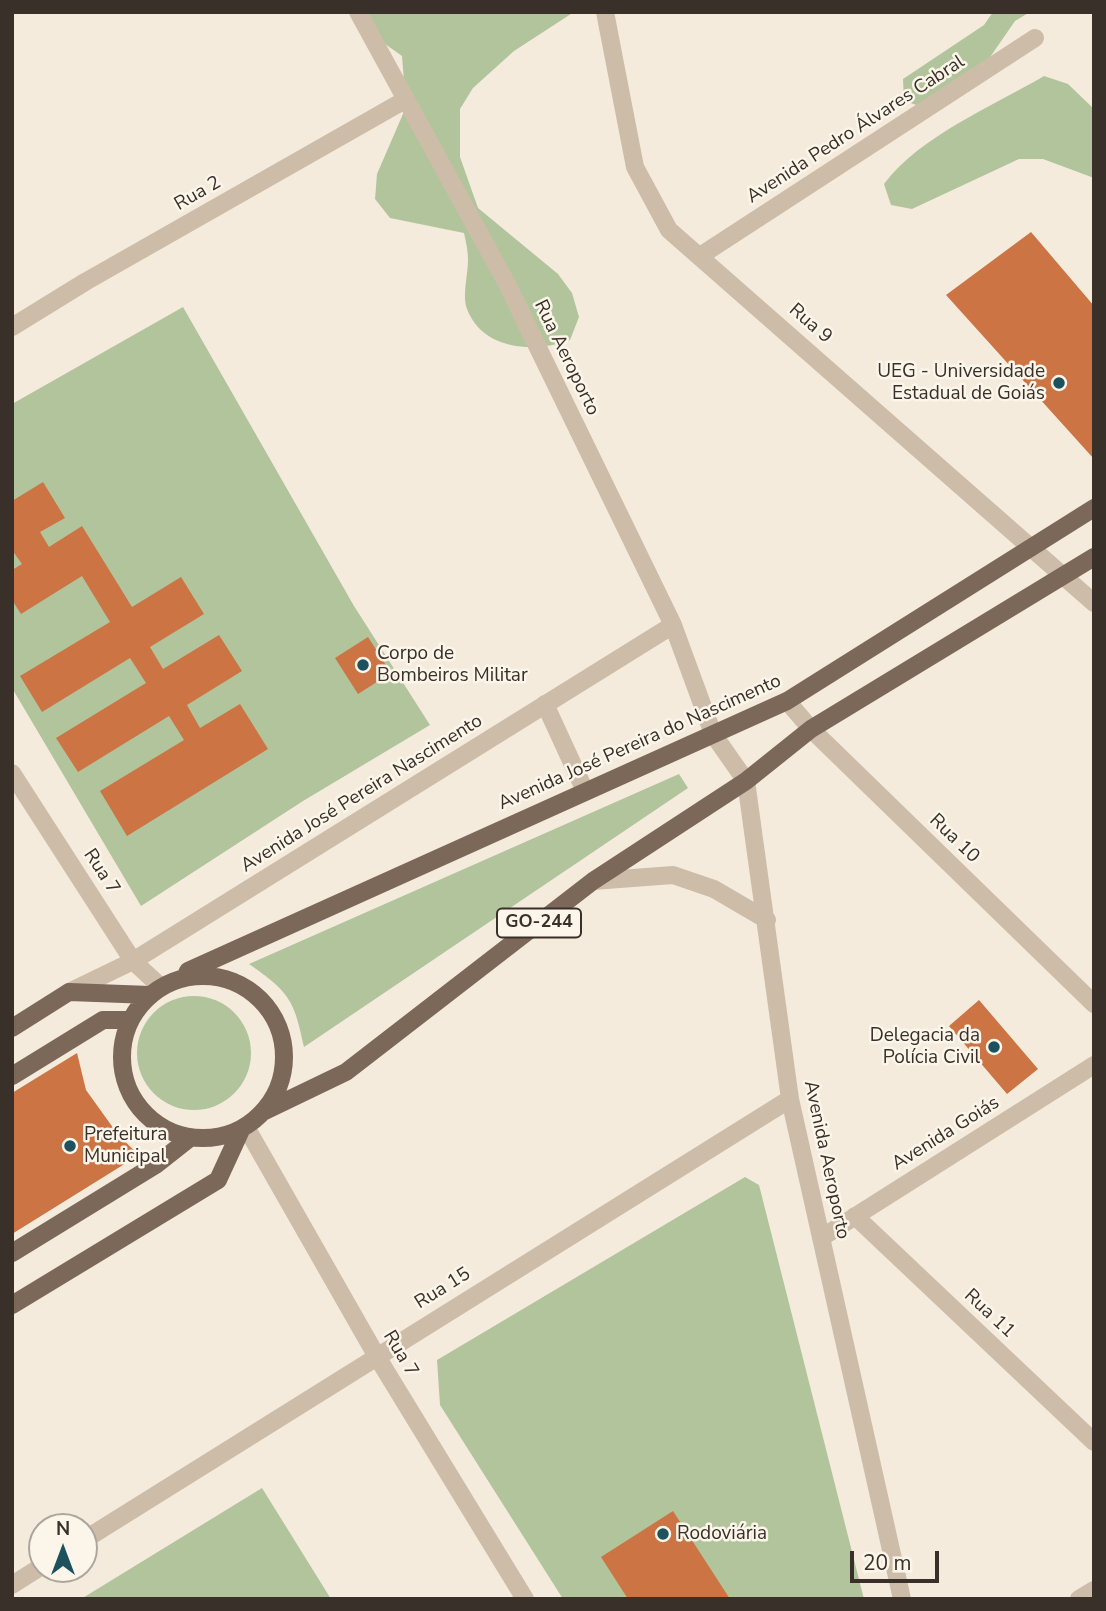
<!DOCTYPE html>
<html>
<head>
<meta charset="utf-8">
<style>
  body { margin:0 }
  #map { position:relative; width:1106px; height:1611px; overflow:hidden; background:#f4ebdd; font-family:"Nunito Sans",sans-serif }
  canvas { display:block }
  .frame { position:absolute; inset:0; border:14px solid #393029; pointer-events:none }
  .north { position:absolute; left:28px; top:1513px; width:70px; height:70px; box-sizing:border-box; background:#fbf5ea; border:2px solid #ada69d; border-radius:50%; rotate:0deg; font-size:19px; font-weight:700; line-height:28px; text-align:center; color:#393029 }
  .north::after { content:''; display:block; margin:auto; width:24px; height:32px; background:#1c515d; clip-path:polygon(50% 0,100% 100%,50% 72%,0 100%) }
  .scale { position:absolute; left:850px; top:1551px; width:89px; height:32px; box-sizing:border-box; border:4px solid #393029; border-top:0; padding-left:9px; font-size:21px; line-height:24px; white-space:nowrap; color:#393029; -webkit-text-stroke:5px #fbf5ea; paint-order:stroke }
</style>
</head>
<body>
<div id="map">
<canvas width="1106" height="1611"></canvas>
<div class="frame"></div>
<div class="north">N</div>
<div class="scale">20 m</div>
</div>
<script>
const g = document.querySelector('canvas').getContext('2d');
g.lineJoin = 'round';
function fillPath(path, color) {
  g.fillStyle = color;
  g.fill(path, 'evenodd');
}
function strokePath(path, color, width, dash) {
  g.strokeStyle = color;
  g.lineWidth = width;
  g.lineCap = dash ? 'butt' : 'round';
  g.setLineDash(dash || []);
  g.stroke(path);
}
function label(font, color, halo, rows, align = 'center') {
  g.font = font + ' "Nunito Sans",sans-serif';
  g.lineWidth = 5;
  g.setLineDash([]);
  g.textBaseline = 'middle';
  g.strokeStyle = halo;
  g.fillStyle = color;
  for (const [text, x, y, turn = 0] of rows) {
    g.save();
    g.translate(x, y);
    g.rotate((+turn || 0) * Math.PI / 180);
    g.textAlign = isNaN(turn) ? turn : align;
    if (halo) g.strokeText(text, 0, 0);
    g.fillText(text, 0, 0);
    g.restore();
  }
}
const green = new Path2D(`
  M 351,12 L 574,12 L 514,51 L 473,88 L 460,109 L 460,157 L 478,208 L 558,274 L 572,293 L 579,317 L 570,340 C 535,353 483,351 467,309 C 462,296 468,275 468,260 C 468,251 466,242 464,233 L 390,218 L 375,199 L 377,174 L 406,107 L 402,56 L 364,29 Z
  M 993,12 L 1030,12 L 1015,21 L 986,63 L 929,109 L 904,101 L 903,79 L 984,25 Z
  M 1044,76 L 1068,84 L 1094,109 L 1094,178 L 1043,159 L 1019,159 L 912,209 L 891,205 L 884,184 C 920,136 993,106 1044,76 Z
  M 183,307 L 354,606 L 430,725 L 303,801 L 141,906 L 12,688 L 12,404 Z
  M 679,774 L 688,788 L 304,1047 C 294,999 289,992 249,964 Z
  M137 1053a57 57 0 1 1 114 0a57 57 0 1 1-114 0Z
  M 745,1177 L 759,1185 L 864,1599 L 563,1599 L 440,1405 L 437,1360 Z
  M 262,1488 L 331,1599 L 81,1599 Z`);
const building = new Path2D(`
  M 1031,232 L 1094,306 L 1094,459 L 946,295 Z
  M 43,482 L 65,518 L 40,532 L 49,547 L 82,526 L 132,607 L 181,577 L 204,614 L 150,647 L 163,669 L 219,635 L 242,671 L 187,705 L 200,728 L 240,704 L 268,749 L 127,836 L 100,791 L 184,740 L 169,716 L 78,772 L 56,738 L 146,683 L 130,658 L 42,712 L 20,676 L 110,622 L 82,576 L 21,614 L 12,600 L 12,570 L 22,564 L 12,550 L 12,501 Z
  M 368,637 L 391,673 L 358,694 L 335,658 Z
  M 979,1000 L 1038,1069 L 1007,1094 L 949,1026 Z
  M 77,1053 L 86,1090 L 119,1136 L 139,1155 L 12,1234 L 12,1093 Z
  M 673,1511 L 730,1599 L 628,1599 L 601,1557 Z`);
const minor = new Path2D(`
  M 358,12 L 507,284 L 673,625 L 713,734 L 746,781 L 790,1099 L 902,1599
  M 605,12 L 635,167 L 669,230 L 1094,603
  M 700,256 L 1035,38
  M 12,327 L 85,282 L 405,100
  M 787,701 L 811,729 L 1094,1004
  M 545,704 L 585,791
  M 12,773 L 133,961 L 161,987
  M 593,881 L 673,875 L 714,889 L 767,920
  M 69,992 L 133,961 L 673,625
  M 246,1127 L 376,1355 L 525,1599
  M 855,1216 L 1094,1442
  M 821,1238 L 1094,1065
  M 84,1540 L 790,1099
  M 12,1585 L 42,1566
  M 1079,1599 L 1094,1590`);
const major = new Path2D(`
  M122 1057a81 81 0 1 1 162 0a81 81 0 1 1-162 0Z
  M 185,978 L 188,971 L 787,701 L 1094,508
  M 12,1028 L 69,992 L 150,995
  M 12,1076 L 103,1020 L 130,1020
  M 265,1111 L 346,1072 L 593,881 L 746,781 L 811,729 L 1094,557
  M 12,1253 L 157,1164 L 190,1138
  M 12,1305 L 218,1180 L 241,1130`);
const markers = [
  [1059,383,7,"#1c515d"],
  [363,665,7,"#1c515d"],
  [994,1047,7,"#1c515d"],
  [70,1146,7,"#1c515d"],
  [663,1534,7,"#1c515d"]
];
const shields = [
  [539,923,84]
];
const shieldNames = [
  ["GO-244",539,923]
];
const streetNames = [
  ["Avenida Pedro Álvares Cabral",856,130,-33],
  ["Rua 2",198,194,-30],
  ["Rua 9",810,324,41],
  ["Rua Aeroporto",566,358,64],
  ["Avenida José Pereira do Nascimento",640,743,-24],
  ["Avenida José Pereira Nascimento",362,794,-32],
  ["Rua 10",954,839,44],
  ["Rua 7",101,872,57],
  ["Avenida Goiás",946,1134,-32],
  ["Avenida Aeroporto",826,1160,78],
  ["Rua 15",443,1289,-32],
  ["Rua 11",989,1314,43],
  ["Rua 7",400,1354,59]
];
const poiNames = [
  ["UEG - Universidade",1045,372,"right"],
  ["Estadual de Goiás",1045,394,"right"],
  ["Corpo de",377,654],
  ["Bombeiros Militar",377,676],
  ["Delegacia da",980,1036,"right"],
  ["Polícia Civil",980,1058,"right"],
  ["Prefeitura",84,1135],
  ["Municipal",84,1157],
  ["Rodoviária",677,1534]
];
fillPath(green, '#b2c49c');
fillPath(building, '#cc7443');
strokePath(minor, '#cdbda8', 18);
strokePath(major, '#7c6859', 18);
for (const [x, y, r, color] of markers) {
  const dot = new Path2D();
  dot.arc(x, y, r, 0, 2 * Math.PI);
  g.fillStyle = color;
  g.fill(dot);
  strokePath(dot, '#fbf5ea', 2.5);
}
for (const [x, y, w] of shields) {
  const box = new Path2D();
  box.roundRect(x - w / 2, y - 14.5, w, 29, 5);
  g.fillStyle = '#fbf5ea';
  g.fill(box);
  strokePath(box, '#393029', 2);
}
label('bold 18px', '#393029', null, shieldNames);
label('19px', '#393029', '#fbf5ea', streetNames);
label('19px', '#393029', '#fbf5ea', poiNames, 'left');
</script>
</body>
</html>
